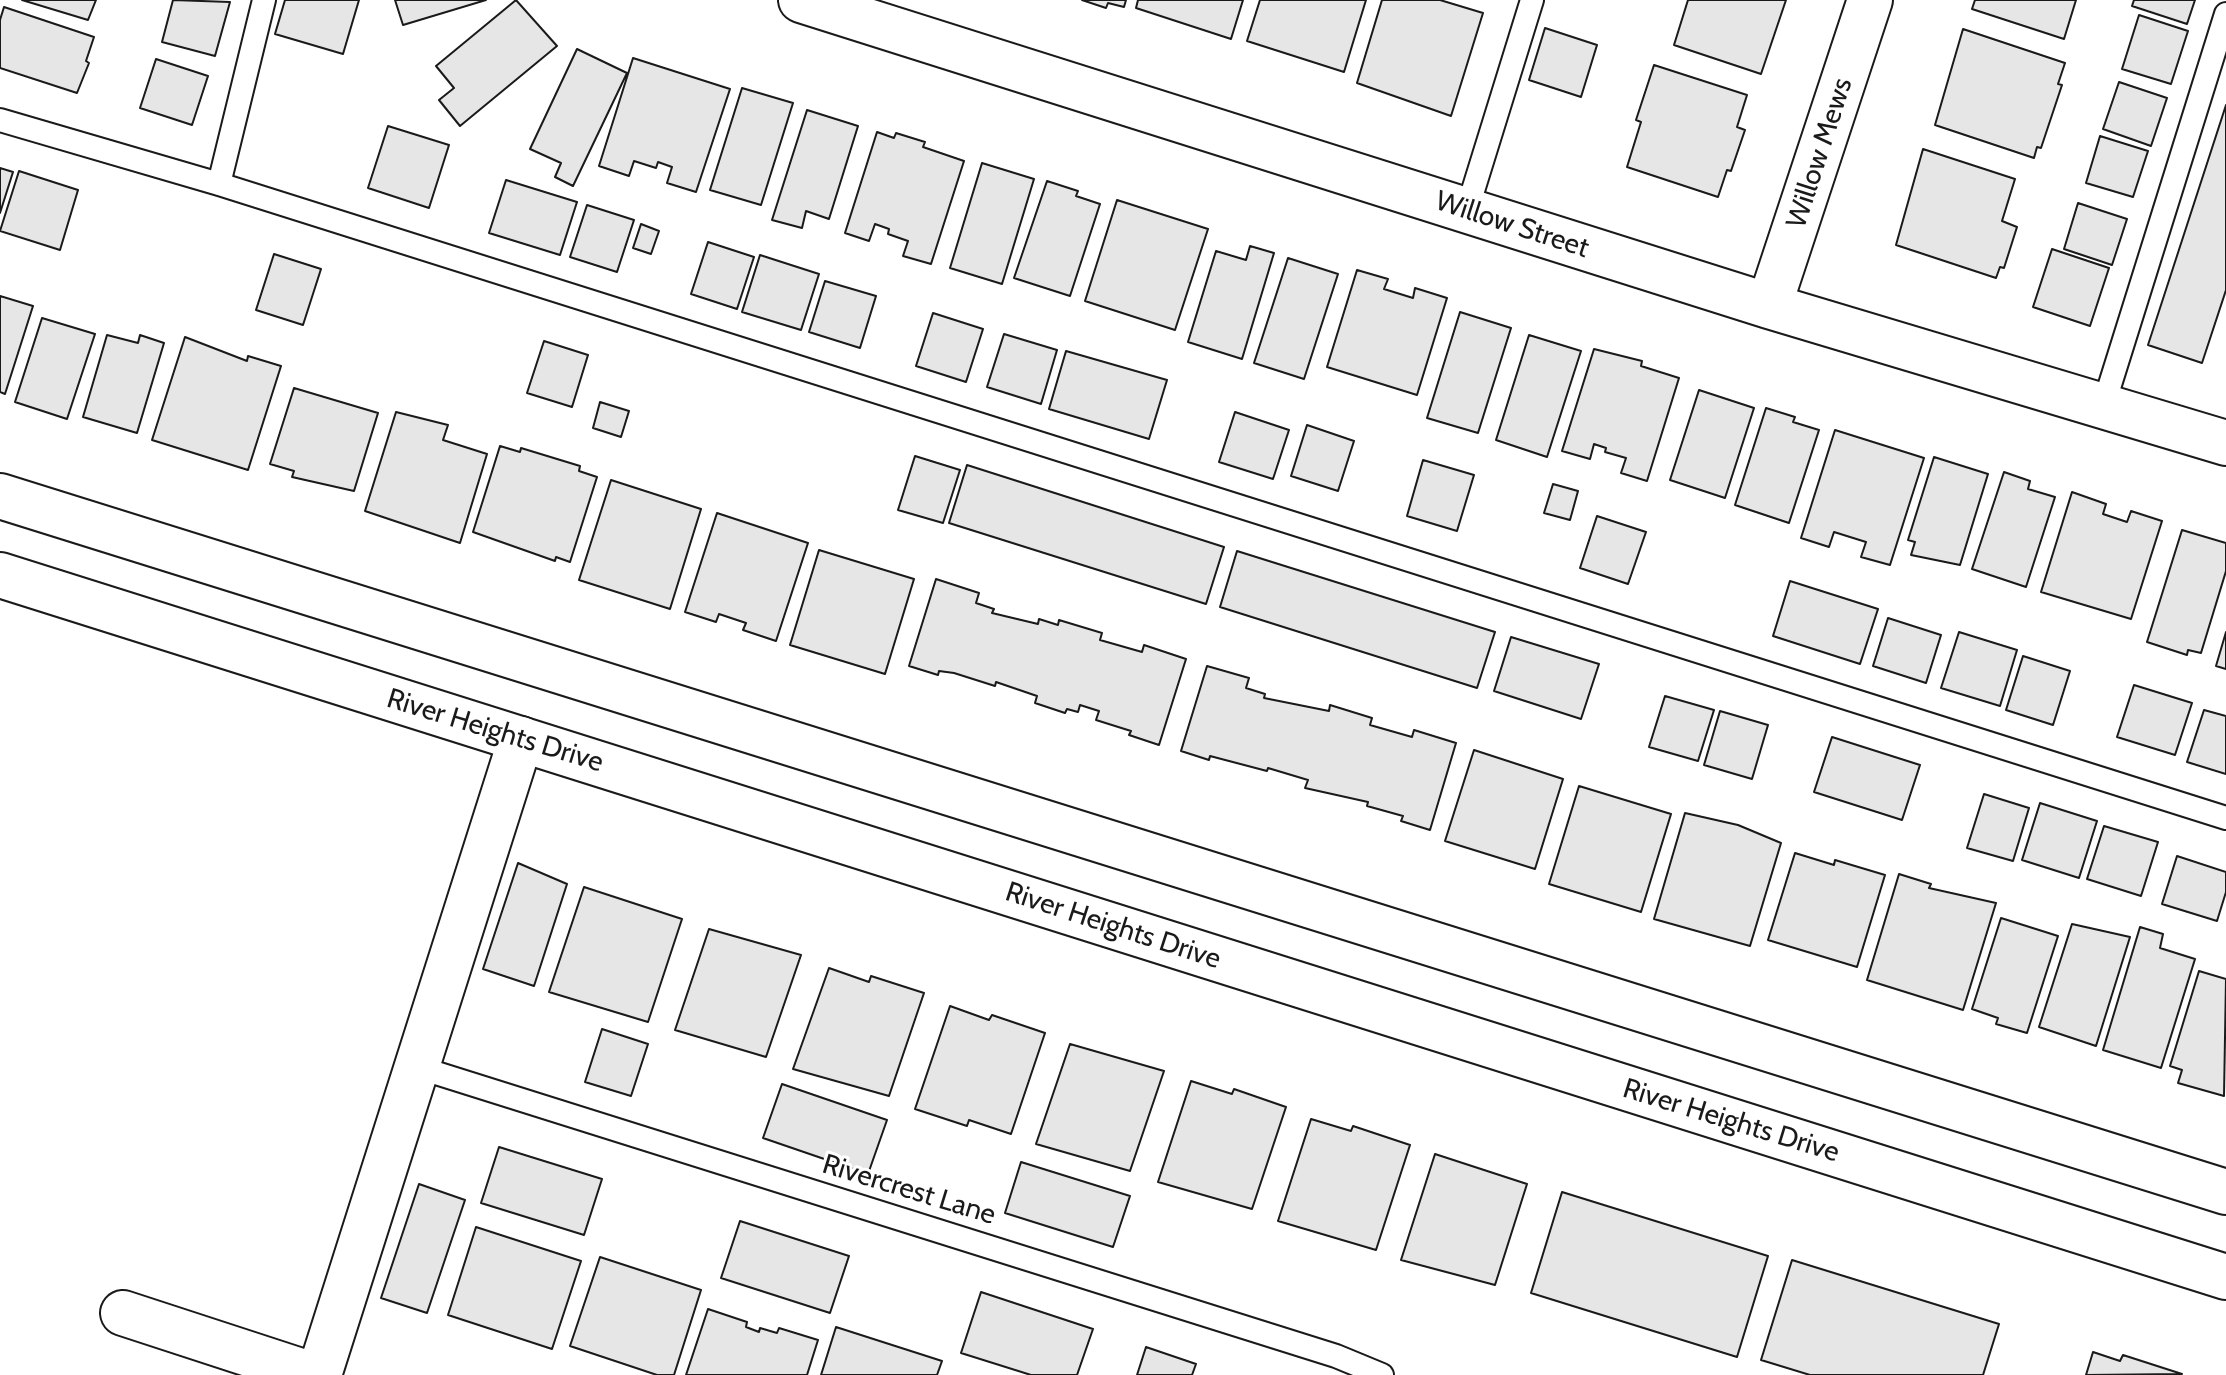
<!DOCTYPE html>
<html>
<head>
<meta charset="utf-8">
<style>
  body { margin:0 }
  canvas { display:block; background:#fff }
</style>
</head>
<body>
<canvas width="2226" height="1375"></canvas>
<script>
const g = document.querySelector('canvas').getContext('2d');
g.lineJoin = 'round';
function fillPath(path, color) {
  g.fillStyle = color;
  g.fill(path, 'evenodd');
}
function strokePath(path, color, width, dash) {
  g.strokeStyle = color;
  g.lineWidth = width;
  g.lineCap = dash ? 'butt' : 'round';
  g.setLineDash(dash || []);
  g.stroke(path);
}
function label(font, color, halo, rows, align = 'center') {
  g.font = font + ' Cabin,sans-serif';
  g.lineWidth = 6;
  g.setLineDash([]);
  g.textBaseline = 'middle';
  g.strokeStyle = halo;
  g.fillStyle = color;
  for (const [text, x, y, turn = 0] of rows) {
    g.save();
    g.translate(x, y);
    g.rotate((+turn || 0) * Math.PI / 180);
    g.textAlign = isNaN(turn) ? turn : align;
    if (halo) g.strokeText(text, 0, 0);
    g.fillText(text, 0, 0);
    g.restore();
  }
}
const building = new Path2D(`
  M 22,0 L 96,0 L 88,20 Z
  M 173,0 L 230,2 L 215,56 L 162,42 Z
  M 285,0 L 359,0 L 343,54 L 275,34 Z
  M 395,0 L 486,0 L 403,25 Z
  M 516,0 L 557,46 L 460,126 L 439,100 L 454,88 L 436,66 Z
  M 1082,0 L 1126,0 L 1124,7 L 1108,3 L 1106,8 Z
  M 1138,0 L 1243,0 L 1231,39 L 1136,8 Z
  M 1260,0 L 1366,0 L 1344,72 L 1247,41 Z
  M 1382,0 L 1440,0 L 1483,13 L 1451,116 L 1357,83 Z
  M 1688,0 L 1786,0 L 1761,74 L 1674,45 Z
  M 1975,0 L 2076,0 L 2064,39 L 1972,9 Z
  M 2134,0 L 2195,0 L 2187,24 L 2132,6 Z
  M 4,7 L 94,37 L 86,61 L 89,63 L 77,93 L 0,68 L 0,20 Z
  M 2139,15 L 2188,31 L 2171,84 L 2122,69 Z
  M 1545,28 L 1597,45 L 1581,97 L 1529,80 Z
  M 1963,29 L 2065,63 L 2058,84 L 2062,85 L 2041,148 L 2037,147 L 2034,158 L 1935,125 Z
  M 577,49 L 627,73 L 573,186 L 555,177 L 561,163 L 530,149 Z
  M 633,58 L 730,89 L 696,192 L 667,183 L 672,167 L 658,162 L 656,168 L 634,161 L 629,176 L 599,166 Z
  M 156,59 L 208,76 L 192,125 L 140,108 Z
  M 1654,65 L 1747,95 L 1737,127 L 1745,130 L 1731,171 L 1727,170 L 1718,197 L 1627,167 L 1641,122 L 1636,120 Z
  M 2119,82 L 2167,98 L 2151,146 L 2103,129 Z
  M 742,88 L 793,103 L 761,205 L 710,190 Z
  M 2226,105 L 2226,290 L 2202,363 L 2148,345 Z
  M 807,110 L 858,126 L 829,219 L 806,211 L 802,228 L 772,220 Z
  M 388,126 L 449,145 L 429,208 L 368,188 Z
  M 877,132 L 894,138 L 896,133 L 925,142 L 923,147 L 964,161 L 931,264 L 903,256 L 908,241 L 888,234 L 889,229 L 875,224 L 869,241 L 845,233 Z
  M 2100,136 L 2148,151 L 2133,197 L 2086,183 Z
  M 1923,149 L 2015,179 L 2002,221 L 2017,227 L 2004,268 L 2000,267 L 1996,278 L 1896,245 Z
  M 982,163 L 1034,179 L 1002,284 L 950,268 Z
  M 0,168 L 13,172 L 0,213 Z
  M 19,171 L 78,190 L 60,250 L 0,231 Z
  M 506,180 L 577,202 L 560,255 L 489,233 Z
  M 1047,181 L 1078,191 L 1076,196 L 1100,204 L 1070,296 L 1014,278 Z
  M 1117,200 L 1208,229 L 1175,330 L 1085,301 Z
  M 2078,203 L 2127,219 L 2112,265 L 2064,249 Z
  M 587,205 L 634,220 L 617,272 L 570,257 Z
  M 641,224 L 659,231 L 651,254 L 633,248 Z
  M 708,242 L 754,257 L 737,309 L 691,294 Z
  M 1250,246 L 1274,253 L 1242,359 L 1188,342 L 1216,251 L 1246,260 Z
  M 2052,249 L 2109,268 L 2090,326 L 2033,307 Z
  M 274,254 L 321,269 L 303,325 L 256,310 Z
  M 760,255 L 819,274 L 801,330 L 742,312 Z
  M 1288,258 L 1338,274 L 1304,379 L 1254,363 Z
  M 1357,270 L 1388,279 L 1384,289 L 1413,298 L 1415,288 L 1447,298 L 1417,395 L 1327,367 Z
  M 825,281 L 876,296 L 860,348 L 809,332 Z
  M 0,296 L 33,306 L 5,394 L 0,392 Z
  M 1460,312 L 1511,328 L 1478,433 L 1427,418 Z
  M 933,313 L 983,329 L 966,382 L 916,366 Z
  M 42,318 L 95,334 L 67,419 L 15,402 Z
  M 1004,334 L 1057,350 L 1041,404 L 987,387 Z
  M 107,335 L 138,343 L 140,335 L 164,343 L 137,433 L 83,417 Z
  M 1529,335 L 1581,351 L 1547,457 L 1496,440 Z
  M 185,337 L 247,361 L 248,356 L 281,366 L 248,470 L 152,440 Z
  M 544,341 L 588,355 L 572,407 L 527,393 Z
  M 1594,349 L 1642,361 L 1641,366 L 1679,378 L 1647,481 L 1621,473 L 1626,458 L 1605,452 L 1606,448 L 1594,444 L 1590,459 L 1562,451 Z
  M 1066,351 L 1167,380 L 1149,439 L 1049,409 Z
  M 294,388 L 378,413 L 354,491 L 292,477 L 294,471 L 270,464 Z
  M 1699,390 L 1754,408 L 1725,498 L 1670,480 Z
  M 600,402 L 629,411 L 621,437 L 593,428 Z
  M 1766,408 L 1795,417 L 1793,422 L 1819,430 L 1789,523 L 1735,505 Z
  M 396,412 L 448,425 L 443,440 L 487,454 L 460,543 L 365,511 Z
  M 1235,412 L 1289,430 L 1273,479 L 1219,462 Z
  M 1307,425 L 1354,441 L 1338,491 L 1291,476 Z
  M 1835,430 L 1924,458 L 1890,565 L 1861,557 L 1866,542 L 1834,532 L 1829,547 L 1801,538 Z
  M 500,446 L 520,452 L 521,448 L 580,466 L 579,471 L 597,477 L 570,562 L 556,557 L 555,561 L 473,532 Z
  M 915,456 L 960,470 L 943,523 L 898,510 Z
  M 1934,457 L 1988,474 L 1960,565 L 1911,555 L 1915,542 L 1908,540 Z
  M 1423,460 L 1474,475 L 1457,531 L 1407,516 Z
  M 967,465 L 1224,547 L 1206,604 L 949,523 Z
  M 2004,472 L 2030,481 L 2028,489 L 2055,497 L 2026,587 L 1972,569 Z
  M 611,480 L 701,509 L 670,609 L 579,580 Z
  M 1553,484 L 1578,491 L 1570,520 L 1544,513 Z
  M 2072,492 L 2106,504 L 2103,514 L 2127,522 L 2131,511 L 2162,521 L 2131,619 L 2041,592 Z
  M 717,513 L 808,543 L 776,641 L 743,630 L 746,623 L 719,614 L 716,622 L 685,612 Z
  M 1597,516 L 1646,532 L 1628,584 L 1580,568 Z
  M 2182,530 L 2226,543 L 2226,571 L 2201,653 L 2188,650 L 2187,655 L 2147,642 Z
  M 819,550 L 914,579 L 885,674 L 790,645 Z
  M 1237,551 L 1495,632 L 1477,688 L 1220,607 Z
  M 936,579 L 979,593 L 976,603 L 994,609 L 992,613 L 1038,624 L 1039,619 L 1058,625 L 1059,620 L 1102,633 L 1100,640 L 1142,652 L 1144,645 L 1186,659 L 1159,745 L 1129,735 L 1131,731 L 1096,720 L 1099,711 L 1080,705 L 1078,712 L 1067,709 L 1065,713 L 1035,703 L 1037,696 L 996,682 L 995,686 L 954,673 L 939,671 L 938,675 L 909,666 Z
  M 1790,581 L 1878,609 L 1860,664 L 1773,636 Z
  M 1888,618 L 1941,635 L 1926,683 L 1873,666 Z
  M 1959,632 L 2017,650 L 2000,706 L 1941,688 Z
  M 2226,632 L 2226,669 L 2216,666 Z
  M 1511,637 L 1599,664 L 1581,719 L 1494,691 Z
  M 2023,656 L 2070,671 L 2053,725 L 2006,710 Z
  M 1207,666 L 1249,678 L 1246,688 L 1265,694 L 1264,698 L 1329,711 L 1330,705 L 1372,718 L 1370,725 L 1412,737 L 1414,730 L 1456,743 L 1430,830 L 1401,821 L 1403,816 L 1367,806 L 1368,802 L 1305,788 L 1308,780 L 1268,768 L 1267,771 L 1210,756 L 1209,760 L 1181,751 Z
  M 2134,685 L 2192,703 L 2175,755 L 2117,737 Z
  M 1665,696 L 1714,710 L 1698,761 L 1649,747 Z
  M 2204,710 L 2226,716 L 2226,774 L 2187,762 Z
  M 1720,711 L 1768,725 L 1752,779 L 1704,765 Z
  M 1832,737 L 1920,765 L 1902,820 L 1814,792 Z
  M 1474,750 L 1563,779 L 1535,869 L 1445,841 Z
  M 1579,786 L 1671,814 L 1641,912 L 1549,884 Z
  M 1984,794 L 2029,808 L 2013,861 L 1967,848 Z
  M 2040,803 L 2097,821 L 2079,878 L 2022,860 Z
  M 1685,813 L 1738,825 L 1781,843 L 1750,946 L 1654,919 Z
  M 2104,826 L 2158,842 L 2141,896 L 2087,879 Z
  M 1795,853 L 1834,865 L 1835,860 L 1885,875 L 1857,967 L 1768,940 Z
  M 2177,856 L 2226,872 L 2226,892 L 2217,921 L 2162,904 Z
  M 518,863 L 567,884 L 534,986 L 483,969 Z
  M 1899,874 L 1931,884 L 1929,888 L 1996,903 L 1963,1010 L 1867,980 Z
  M 584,887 L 682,919 L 648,1022 L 549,992 Z
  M 2001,918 L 2058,936 L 2027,1033 L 1996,1024 L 1998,1018 L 1972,1009 Z
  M 2072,924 L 2130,937 L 2096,1046 L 2039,1027 Z
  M 2140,927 L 2163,934 L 2160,948 L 2195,959 L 2161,1068 L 2103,1050 Z
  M 709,929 L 801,955 L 766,1057 L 675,1030 Z
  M 829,968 L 869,982 L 871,976 L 924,993 L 889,1096 L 793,1069 Z
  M 2199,971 L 2226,979 L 2224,1096 L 2178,1083 L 2182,1070 L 2170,1066 Z
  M 950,1006 L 989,1020 L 992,1015 L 1045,1033 L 1011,1134 L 969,1120 L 967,1126 L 915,1109 Z
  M 602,1029 L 648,1044 L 631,1096 L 585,1082 Z
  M 1070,1044 L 1164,1071 L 1130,1171 L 1036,1144 Z
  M 1191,1081 L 1232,1094 L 1234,1089 L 1286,1107 L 1252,1209 L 1158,1182 Z
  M 782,1084 L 887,1120 L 868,1174 L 763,1138 Z
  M 1311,1119 L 1351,1131 L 1353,1126 L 1410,1145 L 1376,1250 L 1278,1221 Z
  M 499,1147 L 602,1179 L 584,1235 L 481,1203 Z
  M 1435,1154 L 1527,1184 L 1495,1285 L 1401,1260 Z
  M 1021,1162 L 1130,1196 L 1113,1247 L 1005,1213 Z
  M 419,1184 L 465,1200 L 427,1313 L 381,1298 Z
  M 1562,1192 L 1768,1256 L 1737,1357 L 1531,1293 Z
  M 740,1221 L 849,1256 L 830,1313 L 721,1278 Z
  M 476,1227 L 581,1261 L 552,1349 L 448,1315 Z
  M 600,1257 L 701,1290 L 674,1375 L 657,1375 L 570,1346 Z
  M 1792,1260 L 1999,1324 L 1983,1375 L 1810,1375 L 1761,1360 Z
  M 981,1292 L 1093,1329 L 1077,1375 L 1031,1375 L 961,1353 Z
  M 708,1309 L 747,1322 L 746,1327 L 759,1332 L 760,1328 L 777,1333 L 779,1328 L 818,1340 L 807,1375 L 686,1375 Z
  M 836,1327 L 942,1361 L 937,1375 L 821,1375 Z
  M 1146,1347 L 1196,1364 L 1192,1375 L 1137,1375 Z
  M 2093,1352 L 2120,1361 L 2123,1355 L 2182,1374 L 2086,1375 Z`);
const lane = new Path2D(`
  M 0,120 L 219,184 L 2226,818
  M 219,184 L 264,0
  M 1467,210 L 1532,0
  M 2103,407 L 2226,14
  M 417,1067 L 1336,1356 L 1382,1375`);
const street = new Path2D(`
  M 801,0 L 1769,306 L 2226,443
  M 1769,306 L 1870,0
  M 123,1313 L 313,1375
  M 319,1375 L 521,739`);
const secondary = new Path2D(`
  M 0,496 L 2226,1192
  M 0,575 L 2226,1277`);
const streetNames = [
  ["Willow Mews",1820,153,-72],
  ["Willow Street",1512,225,18],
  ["River Heights Drive",495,731,17],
  ["River Heights Drive",1113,926,18],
  ["River Heights Drive",1731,1121,17],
  ["Rivercrest Lane",909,1190,17]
];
fillPath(building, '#e6e6e6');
strokePath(building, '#1a1a1a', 2);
strokePath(lane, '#1a1a1a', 26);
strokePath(street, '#1a1a1a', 48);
strokePath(secondary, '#1a1a1a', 48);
strokePath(lane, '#fff', 22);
strokePath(street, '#fff', 44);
strokePath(secondary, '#fff', 44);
label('28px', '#1a1a1a', '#fff', streetNames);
</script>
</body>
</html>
